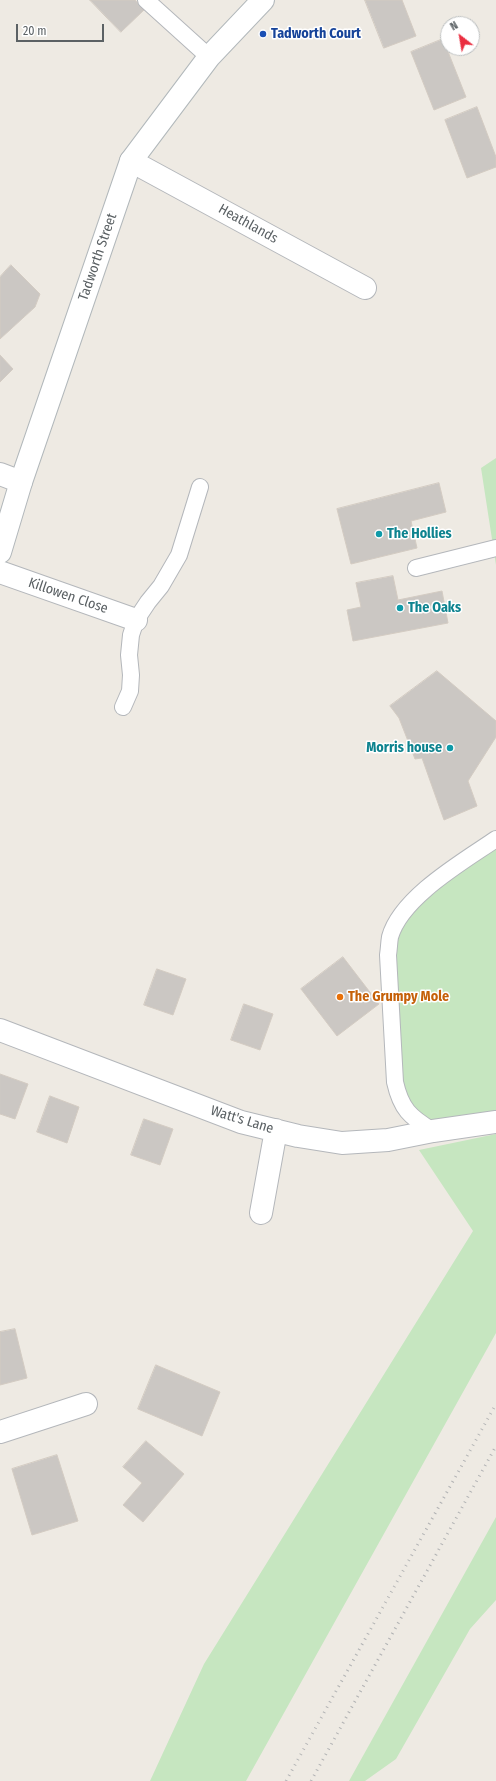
<!DOCTYPE html>
<html>
<head>
<meta charset="utf-8">
<style>
  body { margin:0 }
  #map { position:relative; width:496px; height:1781px; overflow:hidden; background:#eeeae3; font-family:"Fira Sans Condensed",sans-serif }
  canvas { display:block }
  .north { position:absolute; left:440px; top:16px; width:40px; height:40px; box-sizing:border-box; background:#fff; border:1px solid #bdc0c1; border-radius:50%; rotate:329deg; font-size:11px; font-weight:700; line-height:16px; text-align:center; color:#5b6164 }
  .north::after { content:''; display:block; margin:auto; width:14px; height:18px; background:#ea2e40; clip-path:polygon(50% 0,100% 100%,50% 72%,0 100%) }
  .scale { position:absolute; left:16px; top:24px; width:88px; height:18px; box-sizing:border-box; border:2px solid #5b6164; border-top:0; padding-left:5px; font-size:12px; line-height:14px; white-space:nowrap; color:#5b6164; -webkit-text-stroke:3px #fff; paint-order:stroke }
</style>
</head>
<body>
<div id="map">
<canvas width="496" height="1781"></canvas>
<div class="north">N</div>
<div class="scale">20 m</div>
</div>
<script>
const g = document.querySelector('canvas').getContext('2d');
g.lineJoin = 'round';
function fillPath(path, color) {
  g.fillStyle = color;
  g.fill(path, 'evenodd');
}
function strokePath(path, color, width, dash) {
  g.strokeStyle = color;
  g.lineWidth = width;
  g.lineCap = dash ? 'butt' : 'round';
  g.setLineDash(dash || []);
  g.stroke(path);
}
function label(font, color, halo, rows, align = 'center') {
  g.font = font + ' "Fira Sans Condensed",sans-serif';
  g.lineWidth = 3;
  g.setLineDash([]);
  g.textBaseline = 'middle';
  g.strokeStyle = halo;
  g.fillStyle = color;
  for (const [text, x, y, turn = 0] of rows) {
    g.save();
    g.translate(x, y);
    g.rotate((+turn || 0) * Math.PI / 180);
    g.textAlign = isNaN(turn) ? turn : align;
    if (halo) g.strokeText(text, 0, 0);
    g.fillText(text, 0, 0);
    g.restore();
  }
}
const green = new Path2D(`
  M 496,458 L 496,565 L 481,468 Z
  M 496,839 L 496,1122 L 433,1131 L 399,1098 L 395,927 L 400,917 Z
  M 496,1134 L 496,1333 L 246,1781 L 150,1781 L 204,1664 L 473,1231 L 419,1150 Z
  M 496,1517 L 496,1600 L 470,1629 L 396,1759 L 365,1781 L 349,1781 Z`);
const building = new Path2D(`
  M 90,0 L 135,0 L 144,10 L 121,32 Z
  M 365,0 L 402,0 L 416,36 L 384,48 Z
  M 443,39 L 466,97 L 434,110 L 411,52 Z
  M 477,107 L 496,157 L 496,167 L 467,178 L 445,120 Z
  M 11,265 L 40,294 L 35,307 L 0,339 L 0,277 Z
  M 0,355 L 13,369 L 0,382 Z
  M 439,483 L 446,512 L 411,521 L 417,548 L 351,564 L 337,509 Z
  M 393,576 L 398,600 L 442,591 L 448,623 L 353,641 L 347,610 L 361,607 L 356,583 Z
  M 437,671 L 496,721 L 496,737 L 468,781 L 477,806 L 444,820 L 422,758 L 415,759 L 399,718 L 390,706 Z
  M 343,957 L 379,1004 L 337,1036 L 301,989 Z
  M 157,969 L 186,979 L 173,1015 L 144,1005 Z
  M 244,1004 L 273,1014 L 260,1050 L 231,1040 Z
  M 0,1074 L 28,1084 L 15,1119 L 0,1114 Z
  M 50,1096 L 79,1107 L 67,1143 L 37,1132 Z
  M 144,1119 L 173,1129 L 160,1165 L 131,1155 Z
  M 15,1329 L 27,1378 L 0,1385 L 0,1332 Z
  M 156,1365 L 220,1392 L 202,1436 L 138,1409 Z
  M 146,1441 L 184,1474 L 143,1522 L 123,1505 L 142,1483 L 123,1467 Z
  M 57,1455 L 78,1521 L 32,1535 L 12,1469 Z`);
const service = new Path2D(`
  M 146,0 L 209,57
  M 416,568 L 496,548
  M 123,707 L 130,691 L 131,675 L 129,655 L 131,635 L 136,620 L 148,602 L 161,586 L 179,555 L 200,487
  M 433,1131 C 410,1117 401,1109 395,1082 L 388,955 C 389,949 389,943 390,937 C 401,897 464,861 496,839`);
const minor = new Path2D(`
  M 131,161 L 365,288
  M 0,474 L 21,482
  M 0,572 L 136,620
  M 0,1030 L 241,1122 L 298,1136 L 342,1143 L 388,1140 L 433,1131 L 496,1122
  M 261,1213 L 276,1130
  M 0,1432 L 86,1404`);
const secondary = new Path2D(`
  M 0,552 L 21,482 L 131,161 L 209,57 L 263,0`);
const rail = new Path2D(`
  M 286,1781 L 496,1404
  M 311,1781 L 496,1446`);
const markers = [
  [263,34,4,"#1a4fb4"],
  [379,534,4,"#0f9aa8"],
  [400,608,4,"#0f9aa8"],
  [450,748,4,"#0f9aa8"],
  [340,997,4,"#e8710a"]
];
const transitNames = [
  ["Tadworth Court",271,34]
];
const streetNames = [
  ["Heathlands",248,224,29],
  ["Tadworth Street",98,257,-71],
  ["Killowen Close",68,596,19],
  ["Watt's Lane",242,1120,17]
];
const cultureNames = [
  ["The Hollies",387,534],
  ["The Oaks",408,608],
  ["Morris house",442,748,"right"]
];
const foodNames = [
  ["The Grumpy Mole",348,997]
];
fillPath(green, '#c6e6c0');
fillPath(building, '#cbc7c3');
strokePath(building, '#d3cbc2', 1);
strokePath(service, '#b4b7bb', 18);
strokePath(minor, '#b4b7bb', 24);
strokePath(secondary, '#b2b8bb', 24);
strokePath(service, '#fff', 16);
strokePath(minor, '#fff', 22);
strokePath(secondary, '#fff', 22);
strokePath(rail, '#b2b3b4', 3, [1, 5]);
for (const [x, y, r, color] of markers) {
  const dot = new Path2D();
  dot.arc(x, y, r, 0, 2 * Math.PI);
  g.fillStyle = color;
  g.fill(dot);
  strokePath(dot, '#fff', 1.5);
}
label('bold 14px', '#164399', '#fff', transitNames, 'left');
label('14px', '#5b6164', '#fff', streetNames);
label('bold 14px', '#0d838f', '#fff', cultureNames, 'left');
label('bold 14px', '#c56008', '#fff', foodNames, 'left');
</script>
</body>
</html>
